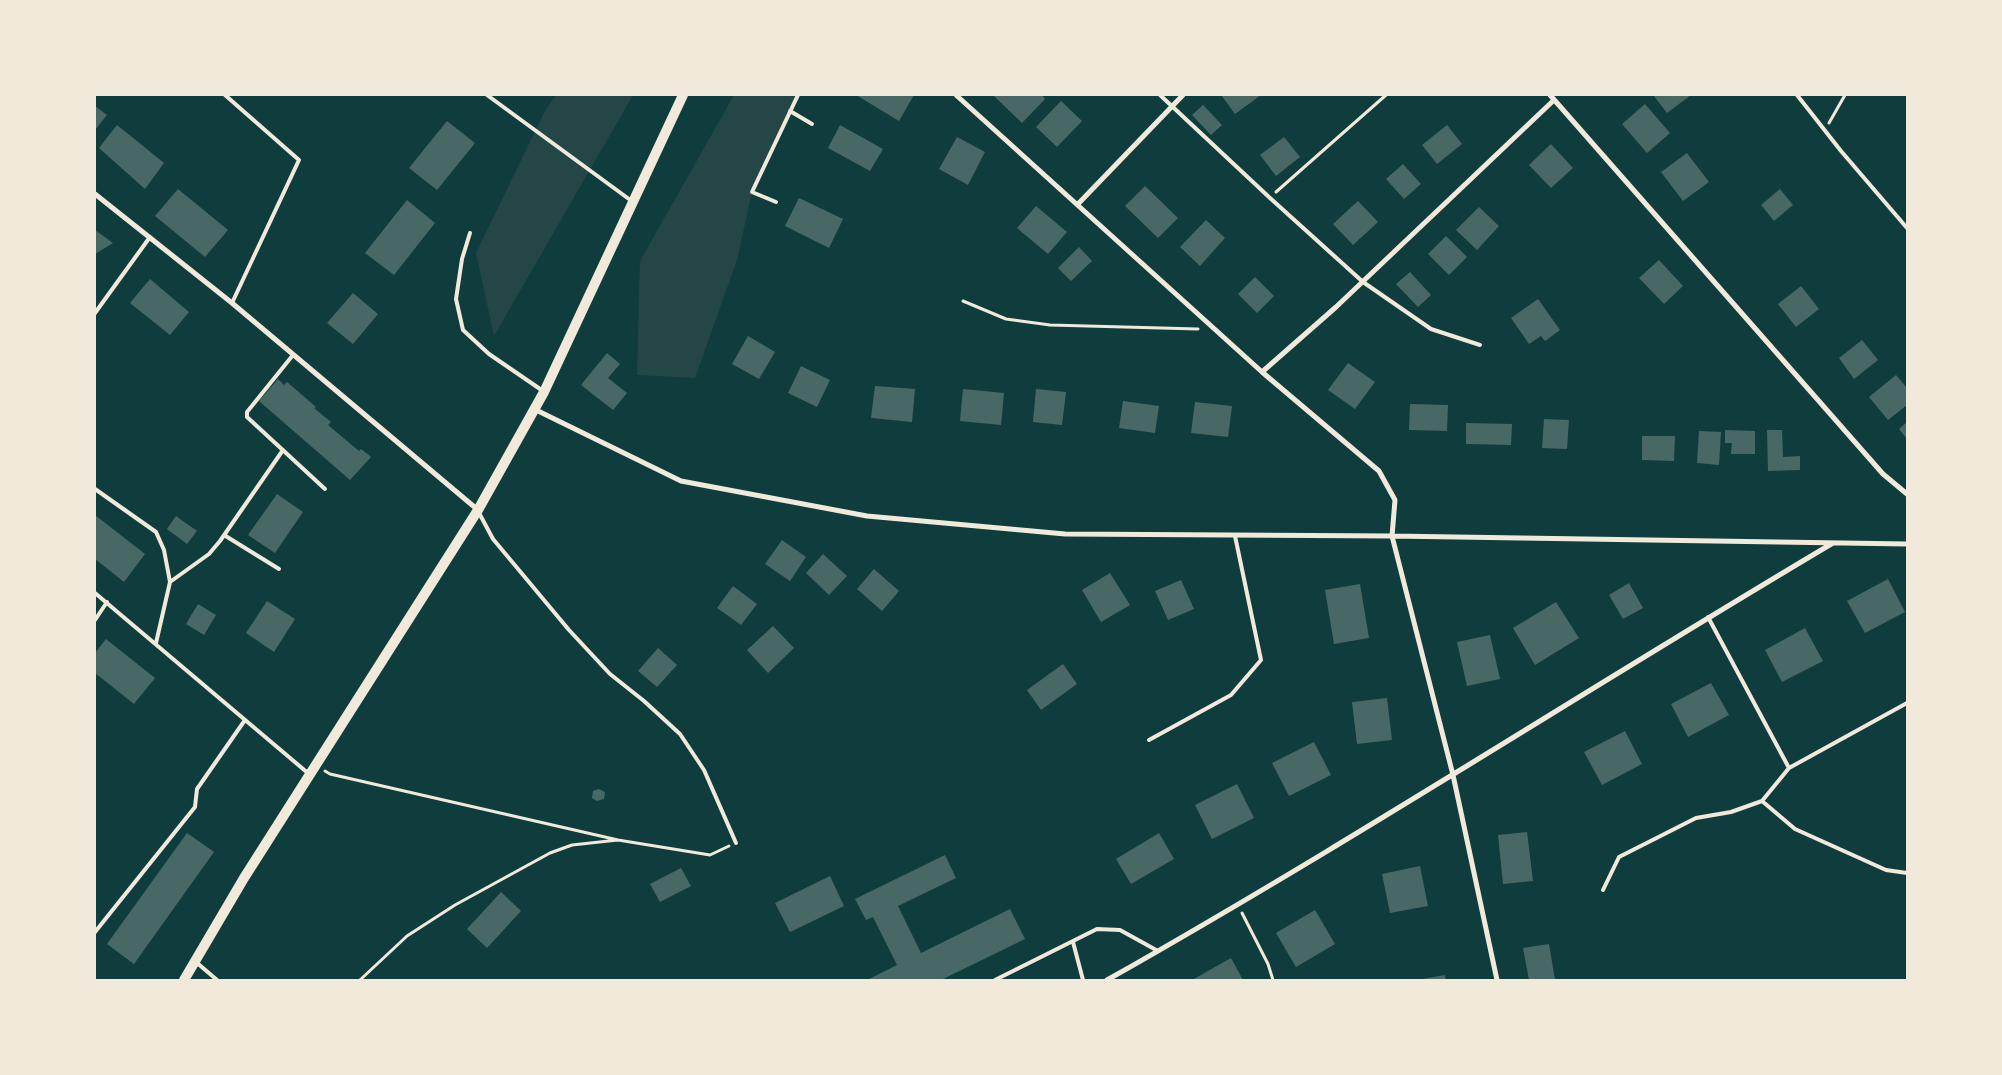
<!DOCTYPE html>
<html>
<head>
<meta charset="utf-8">
<style>
  body { margin:0 }
  #map { position:relative; width:2002px; height:1075px; overflow:hidden; background:#0f3d3e; font-family:"Golos Text",sans-serif }
  canvas { display:block }
  .frame { position:absolute; inset:0; border:96px solid #f1e9da; pointer-events:none }
</style>
</head>
<body>
<div id="map">
<canvas width="2002" height="1075"></canvas>
<div class="frame"></div>
</div>
<script>
const g = document.querySelector('canvas').getContext('2d');
g.lineJoin = 'round';
function fillPath(path, color) {
  g.fillStyle = color;
  g.fill(path, 'evenodd');
}
function strokePath(path, color, width, dash) {
  g.strokeStyle = color;
  g.lineWidth = width;
  g.lineCap = dash ? 'butt' : 'round';
  g.setLineDash(dash || []);
  g.stroke(path);
}
const green = new Path2D(`
  M 556,95 L 633,95 L 494,336 L 476,253 L 545,111 Z
  M 734,95 L 798,95 L 752,192 L 737,260 L 695,378 L 637,375 L 640,261 Z`);
const building = new Path2D(`
  M 856,95 L 914,95 L 899,121 Z
  M 993,95 L 1042,95 L 1045,99 L 1022,123 Z
  M 1221,95 L 1261,95 L 1235,114 Z
  M 1655,95 L 1691,95 L 1667,113 L 1654,96 Z
  M 1061,101 L 1082,121 L 1057,147 L 1036,127 Z
  M 1645,104 L 1670,133 L 1647,153 L 1622,124 Z
  M 1203,105 L 1222,125 L 1211,135 L 1192,115 Z
  M 95,106 L 107,115 L 95,130 Z
  M 447,121 L 475,143 L 437,190 L 409,168 Z
  M 117,125 L 164,163 L 145,189 L 99,148 Z
  M 840,125 L 883,149 L 870,171 L 828,148 Z
  M 1447,125 L 1462,144 L 1437,164 L 1422,145 Z
  M 957,137 L 985,152 L 968,185 L 939,169 Z
  M 1284,137 L 1300,157 L 1276,176 L 1260,155 Z
  M 1551,144 L 1573,168 L 1551,188 L 1529,165 Z
  M 1687,153 L 1709,182 L 1683,201 L 1661,172 Z
  M 1403,164 L 1421,184 L 1404,199 L 1386,179 Z
  M 1145,186 L 1178,218 L 1158,238 L 1125,206 Z
  M 178,189 L 228,230 L 205,257 L 155,216 Z
  M 1780,189 L 1793,205 L 1774,221 L 1761,205 Z
  M 799,198 L 843,219 L 829,248 L 785,226 Z
  M 407,200 L 435,223 L 394,275 L 365,253 Z
  M 1358,201 L 1378,222 L 1353,245 L 1333,224 Z
  M 1036,206 L 1067,232 L 1048,254 L 1017,228 Z
  M 1479,207 L 1499,226 L 1477,250 L 1456,230 Z
  M 1206,220 L 1225,238 L 1200,266 L 1180,247 Z
  M 95,230 L 113,243 L 95,254 Z
  M 1446,236 L 1467,257 L 1449,275 L 1428,254 Z
  M 1079,247 L 1092,261 L 1071,281 L 1058,268 Z
  M 1659,260 L 1683,286 L 1664,304 L 1639,278 Z
  M 1410,272 L 1431,295 L 1418,307 L 1396,284 Z
  M 1255,277 L 1274,296 L 1257,313 L 1238,294 Z
  M 150,279 L 189,312 L 170,335 L 130,303 Z
  M 1801,286 L 1819,309 L 1796,327 L 1778,304 Z
  M 353,293 L 378,314 L 353,344 L 327,323 Z
  M 1538,299 L 1560,330 L 1545,341 L 1541,336 L 1529,344 L 1511,318 Z
  M 748,336 L 775,352 L 759,379 L 732,364 Z
  M 1862,340 L 1878,360 L 1854,379 L 1839,358 Z
  M 607,353 L 620,364 L 608,378 L 627,393 L 613,410 L 581,385 Z
  M 1348,363 L 1375,382 L 1355,409 L 1328,390 Z
  M 801,366 L 830,380 L 817,407 L 788,393 Z
  M 1896,375 L 1907,388 L 1907,405 L 1888,420 L 1869,397 Z
  M 278,379 L 284,385 L 287,382 L 316,407 L 314,408 L 331,422 L 328,425 L 359,451 L 361,449 L 371,457 L 350,480 L 259,401 Z
  M 875,386 L 915,389 L 912,422 L 871,418 Z
  M 963,389 L 1004,393 L 1001,425 L 960,421 Z
  M 1036,389 L 1066,392 L 1062,425 L 1033,422 Z
  M 1123,401 L 1159,406 L 1155,433 L 1119,428 Z
  M 1195,402 L 1232,406 L 1228,437 L 1191,433 Z
  M 1410,404 L 1448,405 L 1447,431 L 1409,430 Z
  M 1544,419 L 1569,420 L 1567,449 L 1542,448 Z
  M 1907,422 L 1907,439 L 1899,429 Z
  M 1466,423 L 1512,424 L 1511,445 L 1466,444 Z
  M 1725,430 L 1755,431 L 1755,454 L 1731,454 L 1732,443 L 1725,443 Z
  M 1767,430 L 1782,430 L 1783,457 L 1800,456 L 1800,470 L 1768,471 Z
  M 1699,431 L 1721,432 L 1719,465 L 1697,463 Z
  M 1642,436 L 1675,436 L 1674,461 L 1642,460 Z
  M 277,494 L 303,512 L 275,553 L 248,535 Z
  M 95,515 L 145,554 L 124,582 L 95,559 Z
  M 176,516 L 197,531 L 187,544 L 167,529 Z
  M 782,540 L 806,557 L 790,581 L 765,564 Z
  M 823,554 L 847,576 L 829,595 L 806,573 Z
  M 874,569 L 899,591 L 882,611 L 857,589 Z
  M 1110,573 L 1130,605 L 1101,622 L 1082,590 Z
  M 1888,579 L 1905,612 L 1865,633 L 1847,601 Z
  M 1181,580 L 1194,609 L 1168,620 L 1155,591 Z
  M 1629,583 L 1643,608 L 1623,619 L 1609,595 Z
  M 1360,584 L 1369,638 L 1334,644 L 1325,590 Z
  M 733,586 L 757,604 L 741,625 L 717,608 Z
  M 267,601 L 295,619 L 274,652 L 246,633 Z
  M 1556,602 L 1579,638 L 1535,665 L 1513,628 Z
  M 198,604 L 216,615 L 204,635 L 186,624 Z
  M 773,626 L 794,648 L 768,673 L 747,650 Z
  M 1805,628 L 1823,661 L 1782,682 L 1765,650 Z
  M 1490,635 L 1500,679 L 1467,686 L 1457,642 Z
  M 106,639 L 155,678 L 134,704 L 95,673 L 95,653 Z
  M 658,648 L 677,665 L 657,687 L 638,671 Z
  M 1063,664 L 1077,684 L 1041,710 L 1027,690 Z
  M 1711,683 L 1729,715 L 1688,737 L 1671,704 Z
  M 1387,698 L 1392,740 L 1357,744 L 1352,702 Z
  M 1625,731 L 1642,764 L 1602,785 L 1584,752 Z
  M 1314,742 L 1331,775 L 1289,796 L 1272,763 Z
  M 1237,784 L 1254,818 L 1212,839 L 1195,805 Z
  M 599,789 L 605,792 L 604,799 L 597,801 L 592,798 L 593,791 Z
  M 1527,832 L 1533,881 L 1503,884 L 1498,835 Z
  M 187,833 L 214,852 L 134,964 L 107,944 Z
  M 1159,833 L 1174,859 L 1131,884 L 1116,859 Z
  M 945,855 L 956,878 L 898,906 L 921,953 L 1010,909 L 1025,939 L 941,980 L 867,980 L 897,965 L 873,917 L 866,920 L 855,899 Z
  M 1420,866 L 1428,906 L 1390,913 L 1382,874 Z
  M 681,868 L 691,886 L 660,902 L 650,884 Z
  M 830,876 L 844,906 L 790,932 L 775,903 Z
  M 501,892 L 521,911 L 487,948 L 467,929 Z
  M 1315,910 L 1335,944 L 1296,967 L 1276,933 Z
  M 1549,944 L 1555,980 L 1529,980 L 1523,948 Z
  M 1231,958 L 1243,980 L 1192,980 Z
  M 1445,975 L 1446,980 L 1422,980 L 1422,979 Z`);
const path = new Path2D(`
  M 1829,123 L 1845,95
  M 1276,192 L 1386,95
  M 963,301 L 1006,319 L 1050,325 L 1198,329
  M 325,771 L 330,774 L 618,840 L 572,845 L 550,853 L 455,905 L 407,936 L 360,980
  M 618,840 L 710,855 L 729,846
  M 1242,913 L 1268,964 L 1273,980`);
const service = new Path2D(`
  M 225,95 L 299,160 L 232,303
  M 487,95 L 633,202
  M 1160,95 L 1270,198 L 1363,282 L 1431,329 L 1480,345
  M 1797,95 L 1841,151 L 1907,228
  M 790,111 L 812,124
  M 776,202 L 752,192 L 798,95
  M 470,233 L 462,259 L 456,299 L 463,330 L 489,354 L 543,391
  M 95,313 L 150,237
  M 293,355 L 247,412 L 247,417 L 325,489
  M 95,489 L 156,532 L 164,550 L 170,582 L 156,643
  M 478,511 L 493,539 L 569,630 L 610,674 L 644,701 L 680,734 L 704,770 L 736,843
  M 224,535 L 279,569
  M 170,582 L 209,554 L 220,541 L 283,450
  M 95,593 L 309,774
  M 1708,617 L 1789,768
  M 95,620 L 107,602
  M 1149,740 L 1231,695 L 1261,660 L 1235,536
  M 1762,801 L 1795,829 L 1886,870 L 1907,873
  M 1603,890 L 1619,857 L 1696,818 L 1731,812 L 1762,801 L 1789,768 L 1907,703
  M 95,932 L 195,807 L 197,789 L 245,720
  M 1073,942 L 1083,980
  M 196,962 L 217,980
  M 995,980 L 1097,929 L 1120,930 L 1158,951`);
const minor = new Path2D(`
  M 956,95 L 1262,372 L 1379,471 L 1395,500 L 1392,536 L 1453,775 L 1497,980
  M 1550,95 L 1883,474 L 1907,494
  M 95,194 L 232,303 L 478,510
  M 1078,204 L 1183,95
  M 1262,372 L 1336,307 L 1554,100
  M 534,409 L 681,481 L 867,516 L 1065,534 L 1392,536 L 1907,544
  M 1107,980 C 1353,841 1590,687 1833,543`);
const secondary = new Path2D(`
  M 184,980 L 244,878 L 478,510 L 544,392 L 683,95`);
fillPath(green, '#244646');
fillPath(building, '#486865');
strokePath(path, '#f1e9da', 3);
strokePath(service, '#f1e9da', 4);
strokePath(minor, '#f1e9da', 5);
strokePath(secondary, '#f1e9da', 10);
</script>
</body>
</html>
